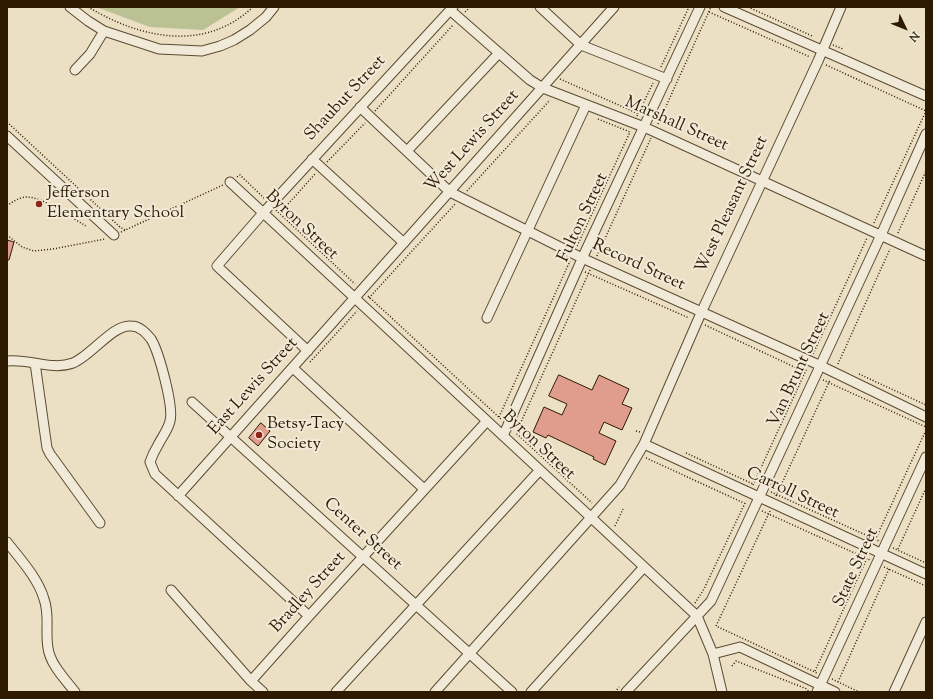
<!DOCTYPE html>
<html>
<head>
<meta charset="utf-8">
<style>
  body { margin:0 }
  #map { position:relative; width:933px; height:699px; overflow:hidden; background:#ebdfc4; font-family:"Sorts Mill Goudy",serif }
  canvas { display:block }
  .frame { position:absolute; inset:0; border:8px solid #2d1a00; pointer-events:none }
  .north { position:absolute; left:885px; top:8px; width:40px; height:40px; -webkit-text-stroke:3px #f2ead9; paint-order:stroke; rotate:133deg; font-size:11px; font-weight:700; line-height:16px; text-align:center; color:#2d1a00 }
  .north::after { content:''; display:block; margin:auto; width:14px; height:18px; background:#2d1a00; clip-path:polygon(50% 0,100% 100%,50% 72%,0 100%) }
</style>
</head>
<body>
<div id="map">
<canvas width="933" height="699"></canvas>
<div class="frame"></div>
<div class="north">N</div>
</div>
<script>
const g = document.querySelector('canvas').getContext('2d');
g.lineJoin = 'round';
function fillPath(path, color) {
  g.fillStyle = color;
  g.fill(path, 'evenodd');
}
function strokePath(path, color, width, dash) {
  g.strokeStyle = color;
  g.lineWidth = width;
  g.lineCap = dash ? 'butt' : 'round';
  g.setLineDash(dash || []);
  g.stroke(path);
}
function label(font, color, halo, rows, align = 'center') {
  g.font = font + ' "Sorts Mill Goudy",serif';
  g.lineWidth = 4;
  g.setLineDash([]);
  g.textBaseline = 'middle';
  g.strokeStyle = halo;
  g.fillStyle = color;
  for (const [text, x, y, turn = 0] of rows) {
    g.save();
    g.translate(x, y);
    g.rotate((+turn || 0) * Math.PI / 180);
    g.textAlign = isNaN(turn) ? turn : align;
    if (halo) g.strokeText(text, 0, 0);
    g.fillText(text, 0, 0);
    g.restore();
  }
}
const green = new Path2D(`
  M 96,7 L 240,7 L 203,30 L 150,27 Z`);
const building = new Path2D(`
  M 7,240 L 14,242 L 9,260 L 7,260 Z
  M 559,375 L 592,390 L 599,375 L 629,389 L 622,404 L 632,408 L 622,430 L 604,422 L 599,433 L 616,441 L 605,465 L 593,459 L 594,457 L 548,435 L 546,438 L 533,432 L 544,407 L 562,415 L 567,404 L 549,396 Z
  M 261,423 L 270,431 L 258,446 L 249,438 Z`);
const path = new Path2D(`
  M 88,7 C 140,38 204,53 253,7
  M 748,7 L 812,36
  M 465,12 L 470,7
  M 709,12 L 810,57
  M 833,45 L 843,49
  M 826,65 L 926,111
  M 661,67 L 689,7
  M 560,79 L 639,114
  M 375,111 L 453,25
  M 637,116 L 653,83
  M 598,119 L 630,132
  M 7,122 L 120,227 L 125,230
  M 658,124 L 711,7
  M 327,162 L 365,123
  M 237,177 L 240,175 L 265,199
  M 467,191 L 550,100
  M 7,206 C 12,202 20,197 27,197 C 45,198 70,217 86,226
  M 276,210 L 355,284
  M 280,213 L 316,173
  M 874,223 L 926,111
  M 121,232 L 223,185
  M 898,233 L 926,171
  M 7,235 L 22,247 L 34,251 L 53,249 L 105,239
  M 577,246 L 630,132
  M 597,256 L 651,138
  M 590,270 L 516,433 L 592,503
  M 585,272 L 689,318
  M 368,296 L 502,420
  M 369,298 L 456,203
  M 705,325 L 805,372
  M 813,354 L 867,238
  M 310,362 L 357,311
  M 838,364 L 890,249
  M 859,374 L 926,405
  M 823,380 L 926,427
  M 499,417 L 570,261
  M 636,431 L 640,432
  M 686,453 L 753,484
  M 646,458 L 744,503
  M 753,485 L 807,368
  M 771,492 L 879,541
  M 776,496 L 830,380
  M 762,511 L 870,560
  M 770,511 L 716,626 L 817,673
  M 615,526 L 623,509
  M 875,540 L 926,430
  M 893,548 L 926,563
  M 898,549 L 926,488
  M 884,567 L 926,586
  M 695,603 L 704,589 L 746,501
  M 732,666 L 736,661 L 807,689 L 809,692
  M 815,671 L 867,558
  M 832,679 L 859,692
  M 838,682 L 889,569
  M 615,692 L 619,687`);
const minor = new Path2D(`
  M 70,7 L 88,21 L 104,31 L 159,49 L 202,51 L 220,46 L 234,40 L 250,30 L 266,17 L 274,7
  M 540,7 L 581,45 L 667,79
  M 724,7 L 926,96
  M 450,10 L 530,80 L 543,88 L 644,127 L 926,256
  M 75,70 L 90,54 L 104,31
  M 360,107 L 450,192 L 582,258 L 819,365 L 926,417
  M 7,136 L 114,235
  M 407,151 L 499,53
  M 312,159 L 404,243
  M 230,182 L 697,616 L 713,654 L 722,692
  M 487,318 L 586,105
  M 308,351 L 217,266 L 263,213 L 453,7
  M 7,361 C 29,358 51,371 73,363 C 91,356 113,324 131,326 C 140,326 146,333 151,339 C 159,352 174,407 170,421 C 168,430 162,437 158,445 C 155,450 152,456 150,462 L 155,474 L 309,616
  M 35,363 L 47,448 L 50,454 L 100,523
  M 293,368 L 424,489
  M 192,402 L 512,692
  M 503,436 L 586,250 L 700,7
  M 644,444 L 926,574
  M 178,496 L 614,7
  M 7,542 C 20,559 38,578 44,599 C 50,615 45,631 48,648 C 50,664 65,679 75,692
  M 171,590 L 251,681 L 263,692
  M 713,654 L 740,647 L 835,692
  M 251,681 L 309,616 L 487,421
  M 336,692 L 540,470
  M 435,692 L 620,485 L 644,444 L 701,313 L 818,61 L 841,7
  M 531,692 L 644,567
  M 626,692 L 711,601 L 881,235 L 926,134
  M 817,692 L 926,457
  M 894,692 L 926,622`);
const markers = [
  [39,204,4,"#8f2418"],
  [259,435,4,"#8f2418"]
];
const streetNames = [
  ["Shaubut Street",346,99,-47],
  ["Marshall Street",676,125,24],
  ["West Lewis Street",473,142,-48],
  ["West Pleasant Street",733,205,-65],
  ["Fulton Street",584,218,-65],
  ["Byron Street",301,226,43],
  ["Record Street",638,266,25],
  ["Van Brunt Street",800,370,-65],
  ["East Lewis Street",254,387,-48],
  ["Byron Street",538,446,43],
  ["Carroll Street",792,494,25],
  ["Center Street",362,535,42],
  ["State Street",857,568,-65],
  ["Bradley Street",309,593,-48]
];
const poiNames = [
  ["Jefferson",47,194],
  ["Elementary School",47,214],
  ["Betsy-Tacy",267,425],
  ["Society",267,445]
];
fillPath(green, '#bac192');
fillPath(building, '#e09d8e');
strokePath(building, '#2d1a00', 1);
strokePath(minor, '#5c4b31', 11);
strokePath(path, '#2d1a00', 1.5, [1, 2]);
strokePath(minor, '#f2ead9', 9);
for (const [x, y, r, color] of markers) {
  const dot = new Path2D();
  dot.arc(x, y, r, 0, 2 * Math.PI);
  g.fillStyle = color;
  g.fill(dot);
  strokePath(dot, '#f2ead9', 1.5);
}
label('17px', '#2d1a00', '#f2ead9', streetNames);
label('17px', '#2d1a00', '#f2ead9', poiNames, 'left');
</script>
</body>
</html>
